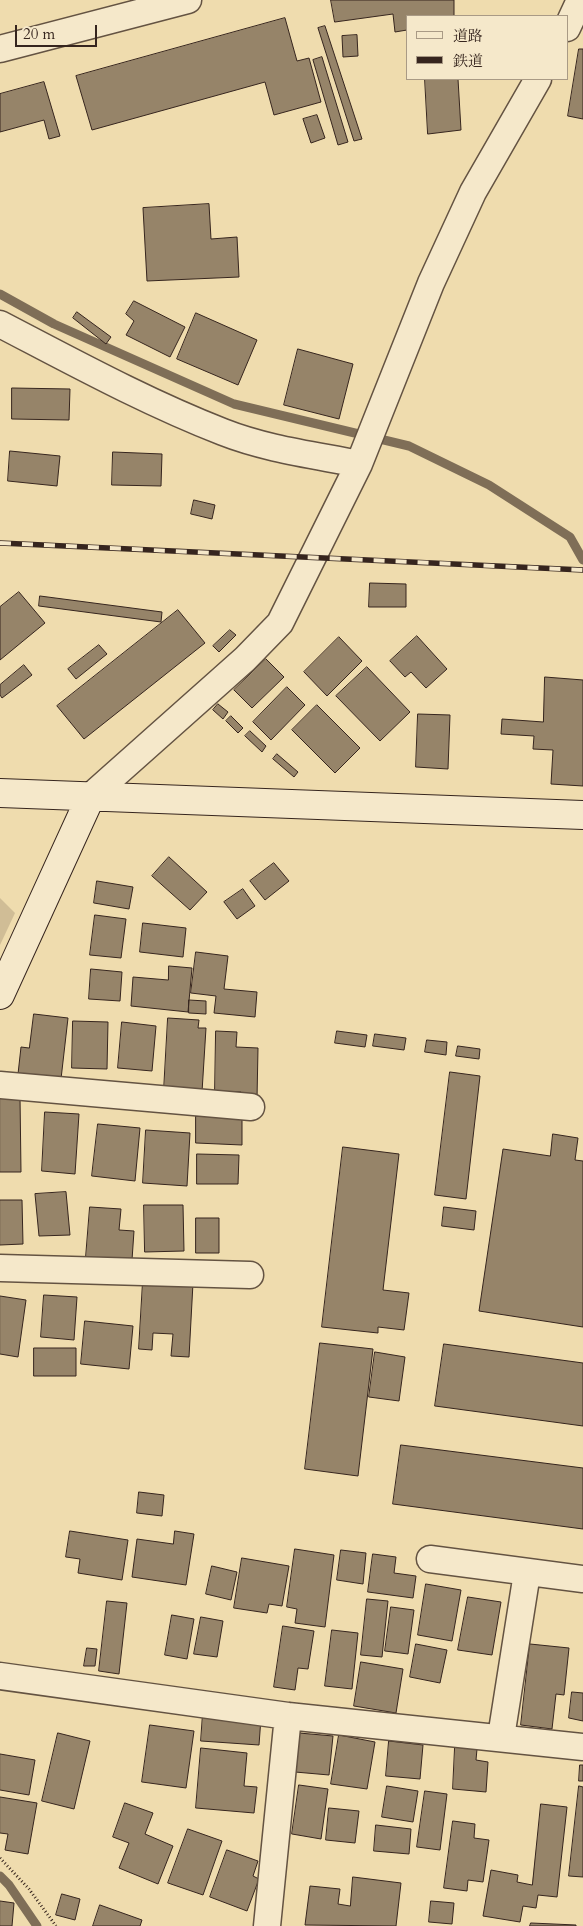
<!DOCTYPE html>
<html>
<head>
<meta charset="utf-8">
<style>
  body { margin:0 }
  #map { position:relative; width:583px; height:1926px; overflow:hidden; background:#efdcae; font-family:Cardo,"Noto Serif JP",serif }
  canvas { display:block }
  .legend { position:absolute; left:406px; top:15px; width:162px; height:65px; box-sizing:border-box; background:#f5e8ca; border:1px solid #a99a85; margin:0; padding:6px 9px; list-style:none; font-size:15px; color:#36251e }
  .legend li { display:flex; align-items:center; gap:10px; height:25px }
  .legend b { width:25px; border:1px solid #a99a85 }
  .scale { position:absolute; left:15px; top:25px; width:82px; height:22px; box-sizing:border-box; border:2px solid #36251e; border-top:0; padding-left:6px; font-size:15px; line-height:18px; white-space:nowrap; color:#36251e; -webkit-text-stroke:4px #f5e8ca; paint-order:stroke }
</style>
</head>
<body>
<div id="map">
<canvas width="583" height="1926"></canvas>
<ul class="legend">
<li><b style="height:6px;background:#f5e8ca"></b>道路</li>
<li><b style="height:6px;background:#36251e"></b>鉄道</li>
</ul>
<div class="scale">20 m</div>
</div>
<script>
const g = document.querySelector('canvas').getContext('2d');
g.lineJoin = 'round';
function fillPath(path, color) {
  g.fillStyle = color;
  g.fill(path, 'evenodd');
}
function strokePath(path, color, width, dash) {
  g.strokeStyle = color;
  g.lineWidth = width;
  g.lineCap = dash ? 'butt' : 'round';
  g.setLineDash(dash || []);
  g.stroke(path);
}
const green = new Path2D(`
  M 0,898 L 15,913 L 0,945 Z`);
const stream = new Path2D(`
  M 0,294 L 54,324 L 234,404 L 409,446 L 489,485 L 570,537 L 583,560
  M 0,1876 L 9,1885 L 37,1926`);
const building = new Path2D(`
  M 331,0 L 454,0 L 454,16 L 407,16 L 407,30 L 395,32 L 393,14 L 335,22 Z
  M 285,18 L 297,61 L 309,58 L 321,102 L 274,115 L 265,82 L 92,130 L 76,76 Z
  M 325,26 L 362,139 L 354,141 L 318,28 Z
  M 357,35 L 358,56 L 343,57 L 342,36 Z
  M 579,49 L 583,49 L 583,119 L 568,116 Z
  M 322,57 L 348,142 L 338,145 L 313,60 Z
  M 425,79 L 458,79 L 461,130 L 428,134 Z
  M 44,82 L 60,136 L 49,139 L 44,120 L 0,132 L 0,94 Z
  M 317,115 L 325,138 L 311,143 L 303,119 Z
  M 209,204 L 211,239 L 237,237 L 239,277 L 147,281 L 143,208 Z
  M 134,301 L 185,327 L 170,357 L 126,335 L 134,321 L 126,314 Z
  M 77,312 L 111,337 L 106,344 L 73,318 Z
  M 196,313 L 257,340 L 238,385 L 177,359 Z
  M 298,349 L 353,364 L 339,419 L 284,405 Z
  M 12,388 L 70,389 L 69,420 L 12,419 Z
  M 10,451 L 60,456 L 57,486 L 8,481 Z
  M 113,452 L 162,454 L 161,486 L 112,485 Z
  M 194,500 L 215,505 L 212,519 L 191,514 Z
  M 370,583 L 406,584 L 406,607 L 369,607 Z
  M 19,592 L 45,623 L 0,660 L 0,607 Z
  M 40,596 L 162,612 L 161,622 L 39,606 Z
  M 178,610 L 205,643 L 84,739 L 57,706 Z
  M 230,630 L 236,635 L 219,652 L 213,646 Z
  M 417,636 L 447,669 L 426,688 L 411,672 L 405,677 L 390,661 Z
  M 339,637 L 362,661 L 327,696 L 304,672 Z
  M 99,645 L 107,654 L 76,679 L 68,669 Z
  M 266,659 L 284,677 L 252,708 L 234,690 Z
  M 24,665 L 32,675 L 2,698 L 0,695 L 0,685 Z
  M 367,667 L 410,712 L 380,741 L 336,696 Z
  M 545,677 L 583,680 L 583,786 L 551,784 L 553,750 L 533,749 L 534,736 L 501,734 L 502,719 L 543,722 Z
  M 287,687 L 305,705 L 271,740 L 253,722 Z
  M 218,704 L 228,712 L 223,719 L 213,710 Z
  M 317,705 L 360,748 L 335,773 L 292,730 Z
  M 418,714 L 450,715 L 448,769 L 416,767 Z
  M 231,716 L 243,728 L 238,733 L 226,721 Z
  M 250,731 L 266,746 L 262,752 L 245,736 Z
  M 277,754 L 298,772 L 294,777 L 273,759 Z
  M 169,857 L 207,892 L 190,910 L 152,876 Z
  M 274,863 L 289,881 L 265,900 L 250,881 Z
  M 97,881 L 133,887 L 129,909 L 94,903 Z
  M 243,889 L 255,906 L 237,919 L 224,902 Z
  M 95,915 L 126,919 L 121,958 L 90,955 Z
  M 143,923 L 186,928 L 183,957 L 140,952 Z
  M 196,952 L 228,956 L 224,989 L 257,992 L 255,1017 L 214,1013 L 216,996 L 191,993 Z
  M 169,966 L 192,968 L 188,1012 L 131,1006 L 133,977 L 168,980 Z
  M 91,969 L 122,972 L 120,1001 L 89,999 Z
  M 189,1000 L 206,1001 L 206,1014 L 189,1013 Z
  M 34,1014 L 68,1018 L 61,1079 L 18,1074 L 21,1047 L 29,1048 Z
  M 168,1018 L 199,1020 L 198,1028 L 206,1028 L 202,1092 L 164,1090 Z
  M 73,1021 L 108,1022 L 107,1069 L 72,1068 Z
  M 122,1022 L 156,1026 L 152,1071 L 118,1068 Z
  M 216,1031 L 237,1032 L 236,1047 L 258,1048 L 257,1099 L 241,1098 L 241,1092 L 215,1091 Z
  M 337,1031 L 367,1035 L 365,1047 L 335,1043 Z
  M 375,1034 L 406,1038 L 404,1050 L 373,1046 Z
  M 427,1040 L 447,1042 L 446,1055 L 425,1052 Z
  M 458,1046 L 480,1049 L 479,1059 L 456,1056 Z
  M 450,1072 L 480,1076 L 466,1199 L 435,1195 Z
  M 0,1097 L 20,1097 L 21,1172 L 0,1172 Z
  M 45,1112 L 79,1114 L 75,1174 L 42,1171 Z
  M 196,1116 L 242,1118 L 242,1145 L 196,1143 Z
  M 98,1124 L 140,1128 L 135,1181 L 92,1176 Z
  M 146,1130 L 190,1133 L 187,1186 L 143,1183 Z
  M 553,1134 L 578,1138 L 575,1160 L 583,1161 L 583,1327 L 479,1311 L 503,1149 L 550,1156 Z
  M 343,1147 L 399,1154 L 383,1290 L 409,1293 L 404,1330 L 378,1327 L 378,1333 L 322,1327 Z
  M 197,1154 L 239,1155 L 238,1184 L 197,1184 Z
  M 66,1192 L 70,1235 L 39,1236 L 35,1194 Z
  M 0,1200 L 22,1200 L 23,1244 L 0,1245 Z
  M 144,1205 L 183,1205 L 184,1251 L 145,1252 Z
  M 90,1207 L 121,1209 L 119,1230 L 134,1231 L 132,1260 L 86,1257 Z
  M 444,1207 L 476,1211 L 474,1230 L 442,1226 Z
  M 196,1218 L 219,1218 L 219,1253 L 196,1253 Z
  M 143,1281 L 193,1283 L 189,1357 L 171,1356 L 173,1334 L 153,1333 L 152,1350 L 139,1349 Z
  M 44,1295 L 77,1297 L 74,1340 L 41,1337 Z
  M 0,1296 L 26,1300 L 18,1357 L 0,1354 Z
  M 85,1321 L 133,1326 L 129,1369 L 81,1364 Z
  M 320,1343 L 373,1349 L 358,1476 L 305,1469 Z
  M 444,1344 L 583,1363 L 583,1426 L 435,1406 Z
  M 34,1348 L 76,1348 L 76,1376 L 34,1376 Z
  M 375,1352 L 405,1357 L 399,1401 L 369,1397 Z
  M 401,1445 L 583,1468 L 583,1529 L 393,1504 Z
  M 139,1492 L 164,1495 L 162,1516 L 137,1513 Z
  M 70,1531 L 128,1540 L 122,1580 L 78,1573 L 80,1559 L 66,1557 Z
  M 175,1531 L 194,1534 L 186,1585 L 132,1577 L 137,1539 L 173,1544 Z
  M 295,1549 L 334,1555 L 325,1627 L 295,1623 L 297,1609 L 287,1607 Z
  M 341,1550 L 366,1553 L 363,1584 L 337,1580 Z
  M 373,1554 L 396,1557 L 394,1573 L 416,1576 L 413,1598 L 368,1592 Z
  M 242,1558 L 289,1566 L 282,1606 L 269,1604 L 267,1613 L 234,1608 Z
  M 212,1566 L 237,1572 L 231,1600 L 206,1594 Z
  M 426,1584 L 461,1590 L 452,1641 L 418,1635 Z
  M 468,1597 L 501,1602 L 492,1655 L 458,1650 Z
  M 367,1599 L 388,1601 L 382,1657 L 361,1655 Z
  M 107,1601 L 127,1603 L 119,1674 L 99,1671 Z
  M 391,1607 L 414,1610 L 408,1654 L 385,1651 Z
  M 172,1615 L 194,1619 L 187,1659 L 165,1655 Z
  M 201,1617 L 223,1621 L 217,1657 L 194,1654 Z
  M 283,1626 L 314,1631 L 308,1669 L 298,1668 L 295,1690 L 274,1687 Z
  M 332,1630 L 358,1633 L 352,1689 L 325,1686 Z
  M 416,1644 L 447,1650 L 440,1683 L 410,1677 Z
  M 530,1644 L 569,1648 L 564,1695 L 556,1694 L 552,1729 L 521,1725 Z
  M 87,1648 L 97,1649 L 95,1666 L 84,1666 Z
  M 361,1662 L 403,1669 L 396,1713 L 354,1706 Z
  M 572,1692 L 583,1693 L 583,1721 L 569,1718 Z
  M 203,1713 L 261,1718 L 259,1745 L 201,1741 Z
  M 150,1725 L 194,1731 L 186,1788 L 142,1782 Z
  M 58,1733 L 90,1741 L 74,1809 L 42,1801 Z
  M 299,1733 L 333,1736 L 329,1775 L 295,1772 Z
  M 339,1735 L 375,1742 L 367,1789 L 331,1784 Z
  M 389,1741 L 423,1745 L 420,1779 L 386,1776 Z
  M 455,1747 L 477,1749 L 476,1760 L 488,1762 L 486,1792 L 453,1789 Z
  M 201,1748 L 247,1753 L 244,1786 L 257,1787 L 254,1813 L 196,1808 Z
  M 0,1754 L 35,1760 L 29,1795 L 0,1790 Z
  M 580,1765 L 583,1765 L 583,1781 L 579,1781 Z
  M 299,1785 L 328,1789 L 321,1839 L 292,1834 Z
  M 387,1786 L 418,1791 L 413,1822 L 382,1817 Z
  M 579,1786 L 583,1787 L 583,1877 L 569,1876 Z
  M 425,1791 L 447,1794 L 440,1850 L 417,1847 Z
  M 0,1797 L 37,1803 L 28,1854 L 5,1850 L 8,1834 L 0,1833 Z
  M 125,1803 L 153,1813 L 145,1834 L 173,1846 L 158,1884 L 119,1868 L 129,1843 L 113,1837 Z
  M 541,1804 L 567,1807 L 557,1897 L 538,1895 L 536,1908 L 523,1906 L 520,1922 L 483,1916 L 491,1870 L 518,1875 L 517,1882 L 532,1885 Z
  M 329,1808 L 359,1811 L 355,1843 L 326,1840 Z
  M 453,1821 L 475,1824 L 474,1838 L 489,1840 L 483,1882 L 468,1880 L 467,1891 L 444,1888 Z
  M 376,1825 L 411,1829 L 409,1854 L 374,1851 Z
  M 188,1829 L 222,1841 L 203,1895 L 168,1883 Z
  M 227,1850 L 258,1861 L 253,1876 L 259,1879 L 247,1911 L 210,1897 Z
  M 353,1877 L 401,1883 L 396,1926 L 305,1925 L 310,1886 L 340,1889 L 338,1904 L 350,1906 Z
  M 62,1894 L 80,1899 L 75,1920 L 56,1915 Z
  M 0,1901 L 14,1903 L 12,1926 L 0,1926 Z
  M 431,1901 L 454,1903 L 452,1924 L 429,1922 Z
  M 100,1905 L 142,1920 L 140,1926 L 93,1926 Z
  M 531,1923 L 576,1925 L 576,1926 L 530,1926 Z`);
const path = new Path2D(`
  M 0,1858 L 29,1889 L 56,1926`);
const street = new Path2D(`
  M 567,28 L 580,0
  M 0,49 L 188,0
  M 0,324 C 73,362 146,402 223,432 C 266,449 314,455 359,464
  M 91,796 L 245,659 L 280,623 L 359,464 L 431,283 L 473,192 L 538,79
  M 0,1085 L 251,1107
  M 0,1268 L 250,1275
  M 430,1559 L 583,1579
  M 0,1676 L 288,1716 L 583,1747
  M 501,1737 L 527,1573
  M 267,1926 L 288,1716`);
const secondary = new Path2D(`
  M 0,793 L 583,815
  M 0,995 L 91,796`);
const rail = new Path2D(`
  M 0,543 L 583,570`);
fillPath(green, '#d0bd96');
strokePath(stream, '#7f6e57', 9);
fillPath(building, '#968469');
strokePath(building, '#36251e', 1);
strokePath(street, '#645342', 29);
strokePath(secondary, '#36251e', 30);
strokePath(path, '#36251e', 3, [1, 2.5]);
strokePath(street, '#f5e8ca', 26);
strokePath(secondary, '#f5e8ca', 28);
strokePath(rail, '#36251e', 5.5);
strokePath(rail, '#f5e8ca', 4, [11]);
</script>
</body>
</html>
